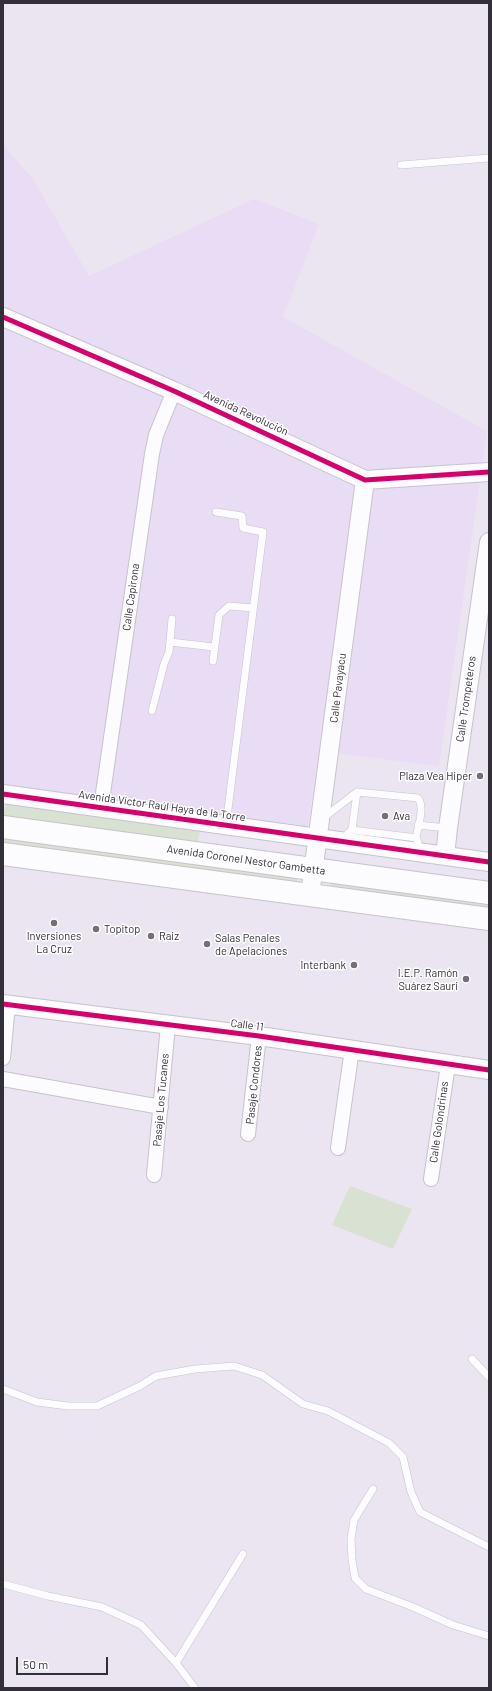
<!DOCTYPE html>
<html>
<head>
<meta charset="utf-8">
<style>
  body { margin:0 }
  #map { position:relative; width:492px; height:1691px; overflow:hidden; background:#ebe5f1; font-family:Barlow,sans-serif }
  canvas { display:block }
  .frame { position:absolute; inset:0; border:4px solid #332f38; pointer-events:none }
  .scale { position:absolute; left:16px; top:1657px; width:92px; height:18px; box-sizing:border-box; border:2px solid #332f38; border-top:0; padding-left:5px; font-size:12px; line-height:14px; white-space:nowrap; color:#332f38; -webkit-text-stroke:3px #fff; paint-order:stroke }
</style>
</head>
<body>
<div id="map">
<canvas width="492" height="1691"></canvas>
<div class="frame"></div>
<div class="scale">50 m</div>
</div>
<script>
const g = document.querySelector('canvas').getContext('2d');
g.lineJoin = 'round';
function fillPath(path, color) {
  g.fillStyle = color;
  g.fill(path, 'evenodd');
}
function strokePath(path, color, width, dash) {
  g.strokeStyle = color;
  g.lineWidth = width;
  g.lineCap = dash ? 'butt' : 'round';
  g.setLineDash(dash || []);
  g.stroke(path);
}
function label(font, color, halo, rows, align = 'center') {
  g.font = font + ' Barlow,sans-serif';
  g.lineWidth = 3;
  g.setLineDash([]);
  g.textBaseline = 'middle';
  g.strokeStyle = halo;
  g.fillStyle = color;
  for (const [text, x, y, turn = 0] of rows) {
    g.save();
    g.translate(x, y);
    g.rotate((+turn || 0) * Math.PI / 180);
    g.textAlign = isNaN(turn) ? turn : align;
    if (halo) g.strokeText(text, 0, 0);
    g.fillText(text, 0, 0);
    g.restore();
  }
}
const built = new Path2D(`
  M 3,145 L 33,179 L 89,276 L 254,199 L 319,224 L 283,317 L 487,431 L 439,766 L 319,751 L 305,845 L 3,803 Z`);
const green = new Path2D(`
  M 6,804 L 200,831 L 197,844 L 4,817 L 3,813 Z
  M 3,835 L 297,877 L 297,882 L 3,848 Z
  M 332,882 L 489,900 L 489,912 L 330,888 Z
  M 350,1186 L 412,1209 L 393,1249 L 332,1225 Z`);
const service = new Path2D(`
  M 401,165 L 489,158
  M 216,512 L 242,516 L 243,528 L 263,532 L 226,825
  M 170,642 L 214,647
  M 213,661 L 219,615 L 229,606 L 253,608
  M 152,711 L 164,664 L 169,652 L 172,619
  M 322,819 L 357,792
  M 418,825 L 447,828
  M 352,830 L 357,792 L 418,798 C 425,808 418,826 416,838
  M 348,833 L 352,830 L 409,837 L 416,838 L 418,842
  M 472,1359 L 489,1377
  M 3,1389 L 37,1402 L 68,1406 L 97,1406 L 140,1386 L 156,1376 L 195,1369 L 234,1366 L 262,1375 L 303,1404 L 328,1411 L 389,1443 L 403,1457 L 411,1492 L 420,1512 L 489,1547
  M 373,1489 L 354,1520 L 351,1539 L 352,1560 L 355,1578 L 366,1589 L 413,1607 L 453,1625 L 489,1636
  M 3,1584 L 48,1596 L 102,1607 L 141,1625 L 176,1663 L 195,1688
  M 176,1663 L 243,1554`);
const minor = new Path2D(`
  M 101,807 L 152,454 L 156,435 L 174,391
  M 3,1058 L 8,1004
  M 3,1079 L 161,1107
  M 248,1134 L 259,1036
  M 338,1148 L 352,1049
  M 154,1175 L 168,1025
  M 431,1179 L 448,1065`);
const tertiary = new Path2D(`
  M 3,317 L 174,391 L 365,480 L 489,472
  M 3,794 L 489,862
  M 445,856 L 448,828 L 489,542
  M 310,895 L 365,480
  M 3,1004 L 259,1036 L 489,1070`);
const trunk = new Path2D(`
  M 3,827 L 489,893
  M 3,854 L 489,919`);
const cycleway = new Path2D(`
  M 3,317 L 174,391 L 365,480 L 489,472
  M 3,794 L 489,862
  M 3,1004 L 259,1036 L 489,1070`);
const markers = [
  [480,776,4,"#736f79"],
  [385,816,4,"#736f79"],
  [54,923,4,"#736f79"],
  [96,929,4,"#736f79"],
  [151,936,4,"#736f79"],
  [207,944,4,"#736f79"],
  [354,965,4,"#736f79"],
  [466,979,4,"#736f79"]
];
const streetNames = [
  ["Avenida Revolución",246,413,25],
  ["Calle Capirona",131,597,-82],
  ["Calle Pavayacu",338,688,-83],
  ["Calle Trompeteros",466,699,-82],
  ["Avenida Víctor Raúl Haya de la Torre",162,806,8],
  ["Avenida Coronel Nestor Gambetta",246,860,8],
  ["Calle 11",247,1025,7],
  ["Pasaje Condores",254,1085,-84],
  ["Pasaje Los Tucanes",161,1100,-85],
  ["Calle Golondrinas",439,1122,-82]
];
const poiNames = [
  ["Plaza Vea Hiper",472,776,"right"],
  ["Ava",393,816],
  ["Topitop",104,929],
  ["Inversiones",54,936,"center"],
  ["La Cruz",54,949,"center"],
  ["Raiz",159,936],
  ["Salas Penales",215,938],
  ["de Apelaciones",215,951],
  ["Interbank",346,965,"right"],
  ["I.E.P. Ramón",458,973,"right"],
  ["Suárez Sauri",458,986,"right"]
];
fillPath(built, '#e8ddf4');
fillPath(green, '#d8e1d2');
strokePath(service, '#c8c2cc', 8);
strokePath(minor, '#c8c2cc', 16);
strokePath(tertiary, '#c8c2cc', 20);
strokePath(trunk, '#c8c2cc', 24);
strokePath(service, '#fcfbfd', 7);
strokePath(minor, '#fcfbfd', 14);
strokePath(tertiary, '#fcfbfd', 18);
strokePath(trunk, '#fcfbfd', 22);
strokePath(cycleway, '#d6006c', 5);
for (const [x, y, r, color] of markers) {
  const dot = new Path2D();
  dot.arc(x, y, r, 0, 2 * Math.PI);
  g.fillStyle = color;
  g.fill(dot);
  strokePath(dot, '#fff', 1.5);
}
label('11px', '#332f38', '#fff', streetNames);
label('11px', '#332f38', '#fff', poiNames, 'left');
</script>
</body>
</html>
